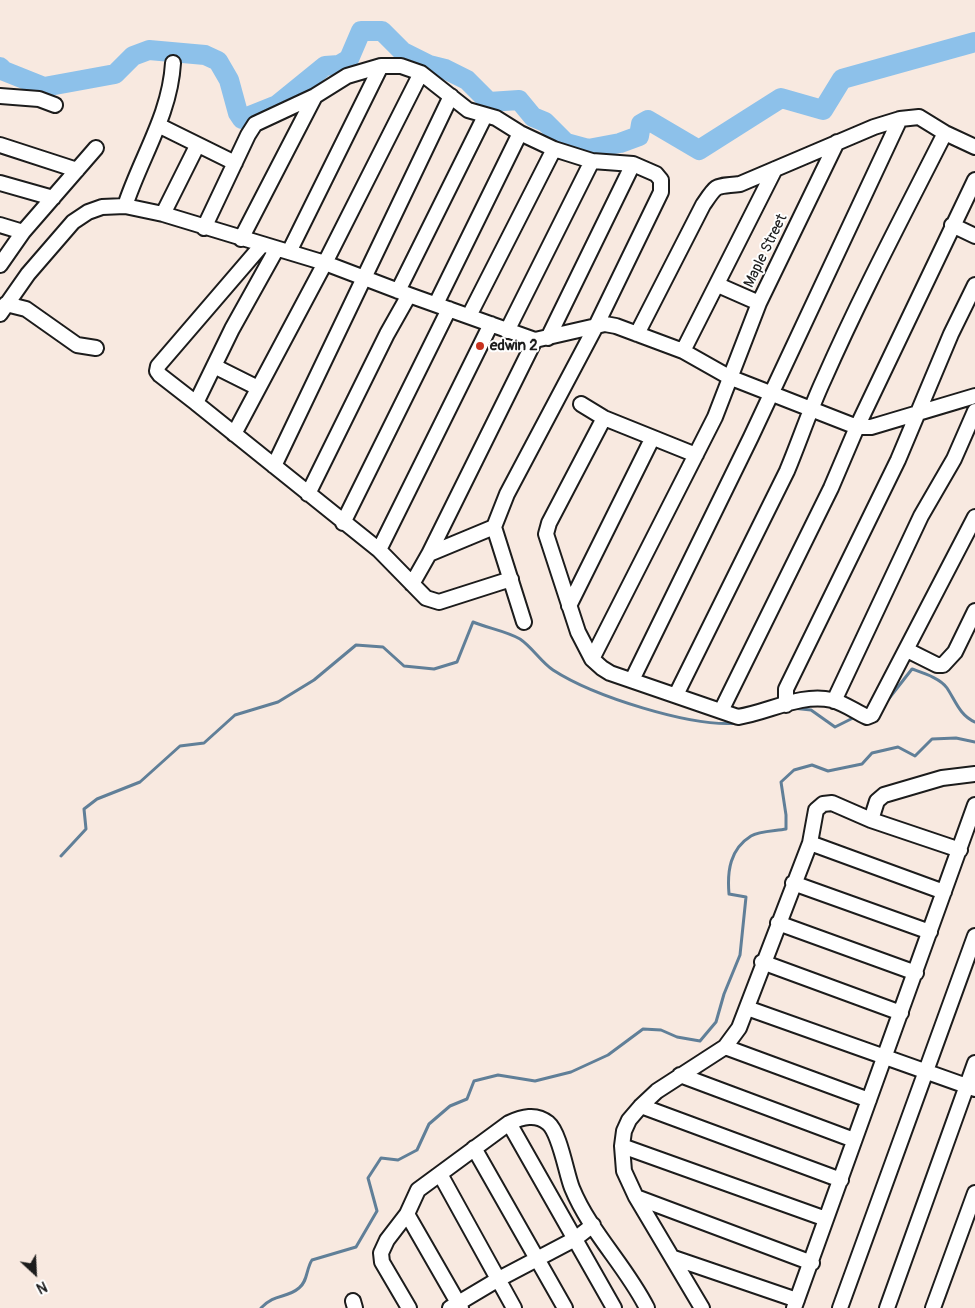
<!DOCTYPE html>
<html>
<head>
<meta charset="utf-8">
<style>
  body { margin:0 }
  #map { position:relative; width:975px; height:1308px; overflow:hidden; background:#f8e9e0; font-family:Pangolin,sans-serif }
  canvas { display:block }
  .north { position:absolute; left:10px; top:1248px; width:50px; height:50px; -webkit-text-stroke:4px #fff; paint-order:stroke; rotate:155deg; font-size:14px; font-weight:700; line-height:20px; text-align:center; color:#1c1c1c }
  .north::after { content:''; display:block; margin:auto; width:18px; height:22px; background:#1c1c1c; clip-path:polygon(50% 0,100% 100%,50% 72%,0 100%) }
</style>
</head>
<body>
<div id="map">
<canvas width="975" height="1308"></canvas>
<div class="north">N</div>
</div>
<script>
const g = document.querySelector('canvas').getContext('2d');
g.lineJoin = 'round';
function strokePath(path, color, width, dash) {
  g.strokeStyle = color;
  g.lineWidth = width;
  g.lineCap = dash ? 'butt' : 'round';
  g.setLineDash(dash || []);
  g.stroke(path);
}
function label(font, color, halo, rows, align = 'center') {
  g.font = font + ' Pangolin,sans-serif';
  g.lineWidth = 4;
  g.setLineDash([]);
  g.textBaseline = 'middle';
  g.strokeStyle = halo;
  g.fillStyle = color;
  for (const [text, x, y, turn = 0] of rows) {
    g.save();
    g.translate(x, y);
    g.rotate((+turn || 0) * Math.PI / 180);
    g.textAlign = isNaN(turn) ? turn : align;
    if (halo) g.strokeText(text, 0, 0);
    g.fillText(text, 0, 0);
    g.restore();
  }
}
const stream = new Path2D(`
  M 887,701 L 912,669 C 923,673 940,678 947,688 C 955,700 960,716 975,722
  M 792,708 L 811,710 L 835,727 L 853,718 L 858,719
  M 748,722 L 763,717
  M 61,856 L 86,829 L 84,809 L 97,799 L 140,782 L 180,746 L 204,743 L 235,715 L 278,702 L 314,680 L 356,645 L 383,647 L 404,666 L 434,669 L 457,662 L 473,622 C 487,628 506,631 520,639 C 532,647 541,662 553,670 C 593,696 692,728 739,723
  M 261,1308 C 275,1293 286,1299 299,1288 C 308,1281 306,1269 312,1260 L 356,1247 L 377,1211 L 368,1178 L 381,1158 L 398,1160 L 417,1150 L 429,1124 L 450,1106 L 467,1099 L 474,1081 L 498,1075 L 535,1081 L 571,1072 L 608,1055 L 643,1029 L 661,1030 L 677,1037 L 700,1041 L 716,1022 L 724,994 L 740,955 L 746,897 L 729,894 C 727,871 730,849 751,836 C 759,831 776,831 786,829 L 786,815 L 781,782 L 794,770 L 812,765 L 828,771 L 862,764 L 872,753 L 898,747 L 915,756 L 932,739 L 956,738 L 975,742`);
const river = new Path2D(`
  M 0,67 L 4,71 L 44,87 L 115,74 L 133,56 L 149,50 L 205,55 L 218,61 L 229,80 L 238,113 L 242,119 L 277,105 L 325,66 L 339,65 L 349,59 L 361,31 L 382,31 L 403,52 L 429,65 L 445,69 L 467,80 L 489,102 L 519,100 L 533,117 L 545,122 L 566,143 L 588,149 L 620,143 L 639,136 L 641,124 L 648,120 L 699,150 L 781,98 L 823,110 L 842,79 L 975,42`);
const minor = new Path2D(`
  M 0,96 L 39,99 L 55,105
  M 160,126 L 235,163
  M 0,145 L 77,170
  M 0,183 L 53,198
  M 125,206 C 141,157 170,115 173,63
  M 163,214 L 197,146
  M 0,225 L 23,232
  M 952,225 L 975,236
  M 204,228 L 248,135 L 255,124 L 315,96 L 347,76 L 381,66 L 401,66 L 421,73 L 468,110 L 496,118 L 520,133 L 554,149 L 592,161 L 633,164 L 656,174 L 661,180 L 661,192 L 596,326 L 507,494 L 494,527 L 429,554 L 412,584
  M 241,239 L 315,96
  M 262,245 L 158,366 L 157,371 L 160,375 L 196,403 L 232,329 L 276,250
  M 289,252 L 381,66
  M 0,265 L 23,232 L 96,148
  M 718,285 L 759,303
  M 398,291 L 485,116
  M 6,304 L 26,309 L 77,345 L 96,348
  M 436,304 L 520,133
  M 0,314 L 28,274 L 73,222 L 88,212 L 102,207 L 125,206 L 163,214 L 325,263 L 409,295 L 535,340 L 605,324 L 616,326 L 683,351 L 729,377 L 857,427 L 871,427 L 975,396
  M 469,316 L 554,149
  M 507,331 L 592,161
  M 637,334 L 703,205 C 718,183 714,187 740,184 L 874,127 L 900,119
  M 548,338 L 633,164
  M 683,351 L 775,169
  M 214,366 L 258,388
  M 196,403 L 379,550 L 426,598 L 439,602 L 511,579
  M 581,404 L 604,418 L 696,455
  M 604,418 L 549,523 L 546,534 L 578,632 L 592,659 L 602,668 L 610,673 L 738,717 C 770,712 800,693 832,700 C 844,703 856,712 867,717 L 872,715 L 975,517
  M 234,434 L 325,263 L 421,73
  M 274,466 L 451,96
  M 308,494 L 387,334 L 409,295
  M 343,523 L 449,309
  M 494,527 L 524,622
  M 379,550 L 491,324
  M 429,554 L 535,340
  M 569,606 L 652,439
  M 907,650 L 937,665 L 943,665 L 955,652 L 975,611
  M 592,659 L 715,417 L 759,303 L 837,142
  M 632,680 L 751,437 L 900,119 L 919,117 L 945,133 L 975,147
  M 676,695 L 787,471 C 800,440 810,409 824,379 C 861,295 904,214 945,133
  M 834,701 L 921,516 L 954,459 L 975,411
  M 786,705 L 786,689 L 898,460 L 951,334 L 975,285
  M 721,711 L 831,488 L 857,427 L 975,180
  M 871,820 L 877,801 L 884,795 L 942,778 L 975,774
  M 810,843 L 944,892
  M 793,883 L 930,932
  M 778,923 L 916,973
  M 762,962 L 901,1013
  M 747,1008 L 975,1089
  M 725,1047 L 869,1100
  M 680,1075 L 854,1140
  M 641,1106 L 841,1180
  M 509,1123 L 614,1308
  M 622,1146 L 826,1219
  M 474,1148 L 565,1308
  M 440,1174 L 514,1308
  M 636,1197 L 812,1263
  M 407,1214 L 461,1308
  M 674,1258 L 797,1300
  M 353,1301 L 355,1308
  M 409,1308 L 382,1262 L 381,1253 L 387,1240 L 407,1214 L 418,1190 L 509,1123 C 522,1117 536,1113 548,1123 C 560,1133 566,1173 572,1188 C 590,1232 626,1266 647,1308
  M 450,1308 L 497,1280 L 575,1239 L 593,1225
  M 702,1308 L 636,1197 L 624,1171 L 622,1146 L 624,1131 L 629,1120 L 641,1106 L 657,1091 L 725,1047 L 739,1028 L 810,843 L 816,810 L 823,804 L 832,803 L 871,820 L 960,850
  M 794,1308 L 975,805
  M 840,1308 L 975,936
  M 887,1308 L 975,1063
  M 933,1308 L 975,1193`);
const markers = [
  [480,346,5,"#c8321e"]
];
const streetNames = [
  ["Maple Street",766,251,-64]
];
const poiNames = [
  ["edwin 2",490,346]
];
strokePath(stream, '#607f98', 3);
strokePath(river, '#8dc1ea', 20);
strokePath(minor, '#1c1c1c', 18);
strokePath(minor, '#fff', 14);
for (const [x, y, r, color] of markers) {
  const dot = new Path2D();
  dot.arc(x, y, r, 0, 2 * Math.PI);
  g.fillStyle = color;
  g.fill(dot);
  strokePath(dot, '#fff', 2);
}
label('15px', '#1c1c1c', '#fff', streetNames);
label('bold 15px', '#1c1c1c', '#fff', poiNames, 'left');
</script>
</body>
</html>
